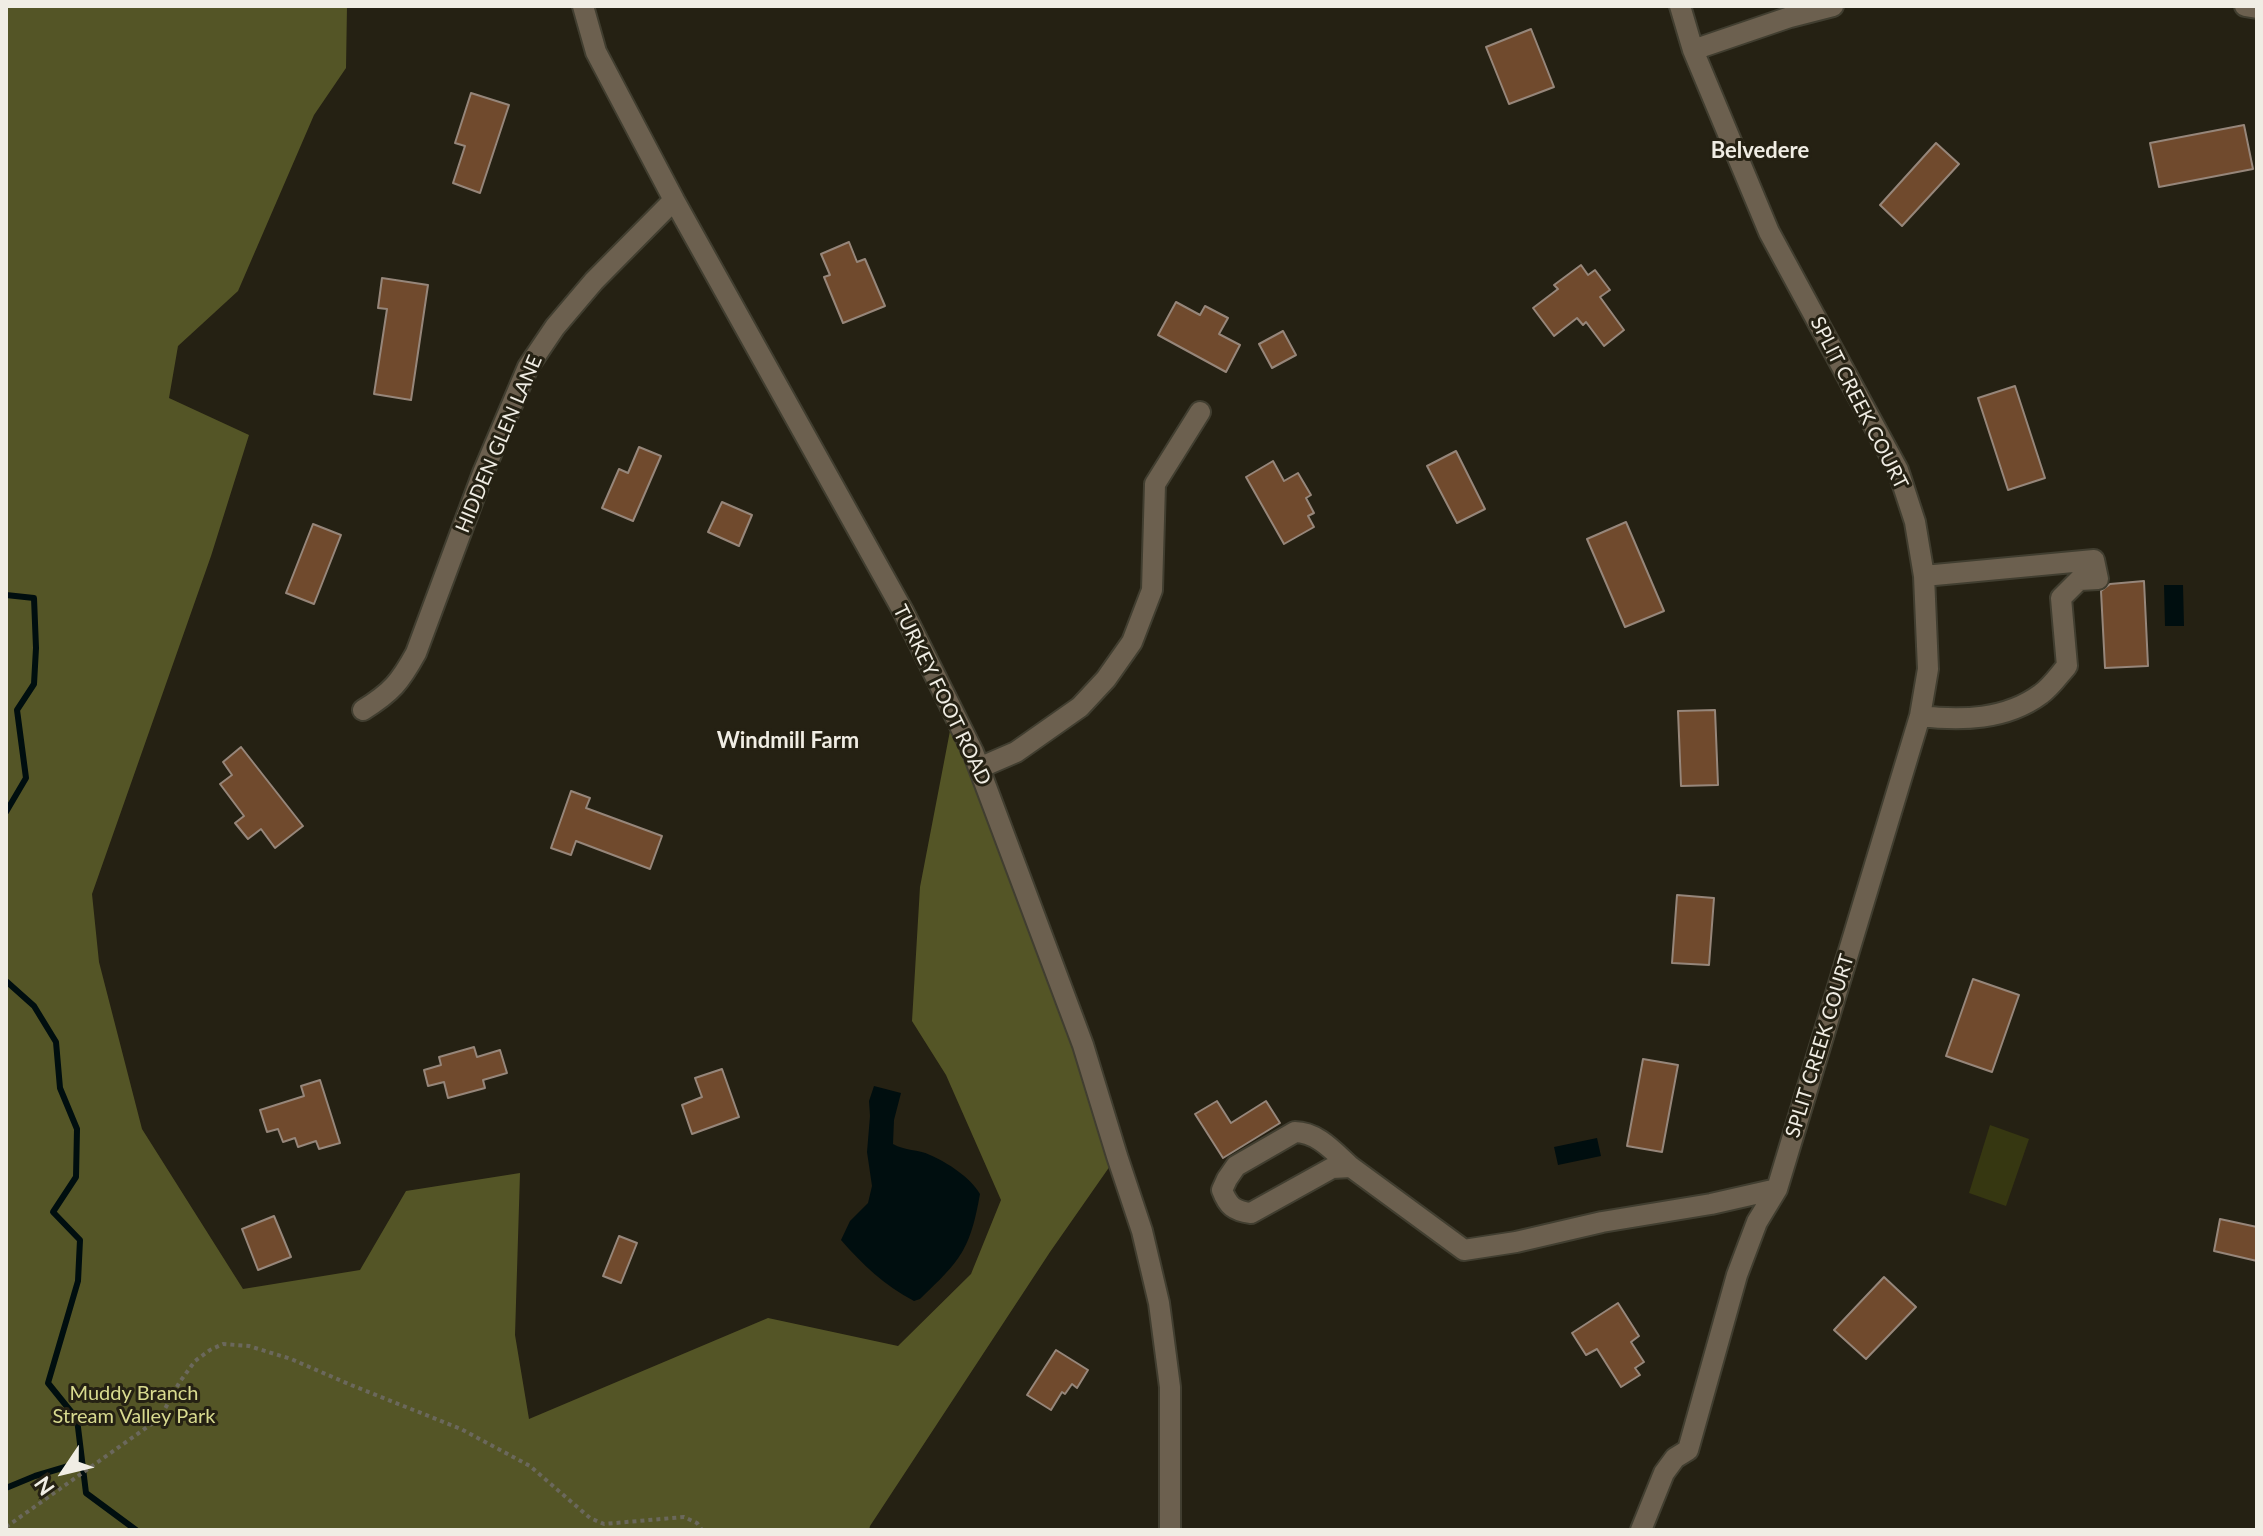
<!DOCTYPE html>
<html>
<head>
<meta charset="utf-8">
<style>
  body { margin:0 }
  #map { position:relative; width:2263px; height:1536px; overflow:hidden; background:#252113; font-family:Lato,sans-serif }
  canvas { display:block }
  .frame { position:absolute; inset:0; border:8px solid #f0ede4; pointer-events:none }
  .north { position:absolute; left:24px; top:1432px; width:80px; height:80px; -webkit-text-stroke:6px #252113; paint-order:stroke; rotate:235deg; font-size:22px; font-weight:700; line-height:32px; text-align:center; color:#f0ede4 }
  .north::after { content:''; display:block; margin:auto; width:28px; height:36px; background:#f0ede4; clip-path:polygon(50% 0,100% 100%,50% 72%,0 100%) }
</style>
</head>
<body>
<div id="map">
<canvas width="2263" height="1536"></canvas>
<div class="frame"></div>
<div class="north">N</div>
</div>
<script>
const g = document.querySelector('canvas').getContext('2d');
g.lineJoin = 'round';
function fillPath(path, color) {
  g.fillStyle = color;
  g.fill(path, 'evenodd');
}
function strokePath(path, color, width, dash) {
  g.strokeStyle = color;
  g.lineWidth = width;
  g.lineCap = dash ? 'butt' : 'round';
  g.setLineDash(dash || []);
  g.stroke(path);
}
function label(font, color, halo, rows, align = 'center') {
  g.font = font + ' Lato,sans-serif';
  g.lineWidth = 6;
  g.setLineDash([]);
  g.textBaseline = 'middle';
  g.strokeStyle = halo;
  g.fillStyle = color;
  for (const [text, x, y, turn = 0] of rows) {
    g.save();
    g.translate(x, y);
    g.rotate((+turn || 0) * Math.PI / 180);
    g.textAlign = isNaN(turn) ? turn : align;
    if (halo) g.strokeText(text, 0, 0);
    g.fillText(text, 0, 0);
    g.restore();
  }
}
const green = new Path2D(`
  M 1990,1125 L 2029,1139 L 2006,1206 L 1969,1193 Z`);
const forest = new Path2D(`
  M 6,6 L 347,6 L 346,68 L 314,115 L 238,291 L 178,346 L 169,398 L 249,435 L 211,556 L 92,894 L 99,962 L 142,1129 L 243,1289 L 360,1270 L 406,1191 L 520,1173 L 515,1335 L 529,1419 L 768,1318 L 898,1346 L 971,1274 L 1001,1200 L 946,1075 L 912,1021 L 920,887 L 954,710 L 1117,1156 L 1050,1252 L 870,1526 L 869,1530 L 6,1530 Z`);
const water = new Path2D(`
  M 2164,585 L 2183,585 L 2184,626 L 2165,626 Z
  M 874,1086 L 901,1093 L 894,1120 L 893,1144 C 905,1151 918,1149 930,1155 C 948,1163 970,1177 980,1194 C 970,1250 961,1260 920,1299 L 914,1301 C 885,1286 862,1264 841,1240 L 850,1221 L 868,1203 L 872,1186 L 867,1152 L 870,1116 L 869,1101 Z
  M 1597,1138 L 1601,1156 L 1558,1165 L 1554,1147 Z`);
const stream = new Path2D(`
  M 6,595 L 34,598 L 36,648 L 34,684 L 17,710 L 26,778 L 6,812
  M 6,981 L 34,1006 L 56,1042 L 60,1088 L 77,1129 L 76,1177 L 53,1212 L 80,1240 L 78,1281 L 48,1383 L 77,1419 L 86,1493 L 136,1530
  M 6,1488 L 35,1476 L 82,1462`);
const building = new Path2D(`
  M 1531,29 L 1554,87 L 1509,104 L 1486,47 Z
  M 471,93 L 509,105 L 480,193 L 453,183 L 465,146 L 455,143 Z
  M 2244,125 L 2253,169 L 2159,187 L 2150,143 Z
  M 1936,143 L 1959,164 L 1902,226 L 1880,205 Z
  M 849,242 L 857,262 L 865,259 L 885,306 L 843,323 L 824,277 L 830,275 L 821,254 Z
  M 1581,265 L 1588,275 L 1595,270 L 1610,290 L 1600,297 L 1624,330 L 1604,346 L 1586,322 L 1583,325 L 1577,318 L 1554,336 L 1533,308 L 1558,289 L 1554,285 Z
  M 382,278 L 428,285 L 411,400 L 374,394 L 387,309 L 378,308 Z
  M 1176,302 L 1200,315 L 1205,306 L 1228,318 L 1219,334 L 1240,345 L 1226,372 L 1158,335 Z
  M 1283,331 L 1296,355 L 1272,368 L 1259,344 Z
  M 2015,386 L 2045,478 L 2008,490 L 1978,398 Z
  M 639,447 L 661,456 L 633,521 L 602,508 L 619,469 L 628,473 Z
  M 1456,451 L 1485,509 L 1457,523 L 1427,466 Z
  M 1273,461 L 1284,481 L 1298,473 L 1311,495 L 1306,498 L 1314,513 L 1308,516 L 1314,527 L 1284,544 L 1246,477 Z
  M 722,502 L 752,515 L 739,546 L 708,532 Z
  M 1626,522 L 1664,611 L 1625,627 L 1587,539 Z
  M 313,524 L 341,535 L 314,604 L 286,593 Z
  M 2144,581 L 2148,666 L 2105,668 L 2101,591 L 2110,584 Z
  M 1715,710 L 1718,785 L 1681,786 L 1678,711 Z
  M 241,747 L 303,826 L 275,848 L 261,829 L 248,839 L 235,823 L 244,816 L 220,784 L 232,775 L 223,762 Z
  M 571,791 L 590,798 L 586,808 L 662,836 L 650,869 L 576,841 L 571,855 L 551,848 Z
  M 1677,895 L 1714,898 L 1709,965 L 1672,963 Z
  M 1973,979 L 2019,995 L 1992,1072 L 1946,1056 Z
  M 474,1047 L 477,1057 L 500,1050 L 507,1073 L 483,1080 L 485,1088 L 448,1098 L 444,1082 L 428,1086 L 424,1070 L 441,1065 L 439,1057 Z
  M 1643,1059 L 1678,1065 L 1662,1152 L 1627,1146 Z
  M 722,1069 L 739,1117 L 692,1134 L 682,1105 L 702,1097 L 695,1078 Z
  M 320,1080 L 340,1143 L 319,1149 L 316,1141 L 298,1147 L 295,1138 L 283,1142 L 278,1129 L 267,1132 L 260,1110 L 304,1096 L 301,1086 Z
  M 1217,1101 L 1231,1123 L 1266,1101 L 1280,1123 L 1223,1158 L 1195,1114 Z
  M 274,1216 L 291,1257 L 258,1270 L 242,1229 Z
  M 2220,1219 L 2257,1227 L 2257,1261 L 2214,1251 Z
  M 619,1236 L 637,1243 L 621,1283 L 603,1276 Z
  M 1884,1277 L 1916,1307 L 1866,1359 L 1834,1330 Z
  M 1618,1303 L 1639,1336 L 1631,1342 L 1644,1362 L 1635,1368 L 1640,1375 L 1621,1387 L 1597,1349 L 1586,1355 L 1572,1333 Z
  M 1056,1350 L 1088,1370 L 1077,1388 L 1072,1384 L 1065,1394 L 1062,1392 L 1051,1410 L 1027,1395 Z`);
const path = new Path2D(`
  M 6,1527 L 160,1418 L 179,1383 L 195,1361 L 210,1350 L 223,1344 L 249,1346 L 291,1359 L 351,1385 L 461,1429 L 530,1466 L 590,1518 L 604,1524 L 684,1517 L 697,1523 L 702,1530`);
const minor = new Path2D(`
  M 583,6 L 596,52 L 674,200 L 903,611 L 973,752 L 1083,1045 L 1117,1156 L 1142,1231 L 1159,1303 L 1170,1387 L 1170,1530
  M 2245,6 L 2257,8
  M 1693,50 L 1790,17 L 1833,6
  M 363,710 C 392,692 400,682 416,653 L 483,473 L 528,367 L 555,327 L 594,281 L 674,200
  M 1920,716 C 1961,721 2006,720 2041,694 C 2051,687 2059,675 2067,666 L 2061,598 L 2079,580 L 2098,579 L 2094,560 L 1924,576
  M 979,768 L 1016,752 L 1080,707 L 1106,679 L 1132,642 L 1152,590 L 1155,484 L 1200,412
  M 1351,1167 C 1335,1153 1318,1132 1295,1132 L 1236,1166 L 1227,1179 L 1222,1190 C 1228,1206 1234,1211 1251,1213 L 1332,1168 L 1351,1167 L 1464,1250 L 1516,1242 L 1602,1222 L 1711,1204 L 1777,1189
  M 1641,1530 L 1664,1473 L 1675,1458 L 1688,1450 L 1737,1275 L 1757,1222 L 1777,1189 L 1920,716 L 1928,669 L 1924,576 L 1915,522 L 1898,470 L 1769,232 L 1693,50 L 1680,6`);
const streetNames = [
  ["SPLIT CREEK COURT",1859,403,63],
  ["HIDDEN GLEN LANE",499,444,-67],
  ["TURKEY FOOT ROAD",942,695,64],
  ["SPLIT CREEK COURT",1820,1046,-73]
];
const parkNames = [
  ["Muddy Branch",134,1394],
  ["Stream Valley Park",134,1417]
];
const neighbourhoodNames = [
  ["Belvedere",1760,151],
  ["Windmill Farm",788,741]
];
fillPath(green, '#363711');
fillPath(forest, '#545526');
fillPath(water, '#000e0f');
strokePath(stream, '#000e0f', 6);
fillPath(building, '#704a2d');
strokePath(building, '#96867a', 2);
strokePath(minor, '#413e30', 24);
strokePath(path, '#6b685c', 4, [4, 4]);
strokePath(minor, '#6c604f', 20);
label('20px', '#f0ede4', '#252113', streetNames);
label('20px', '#d8da8f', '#252113', parkNames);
label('bold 22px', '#f0ede4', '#252113', neighbourhoodNames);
</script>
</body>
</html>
